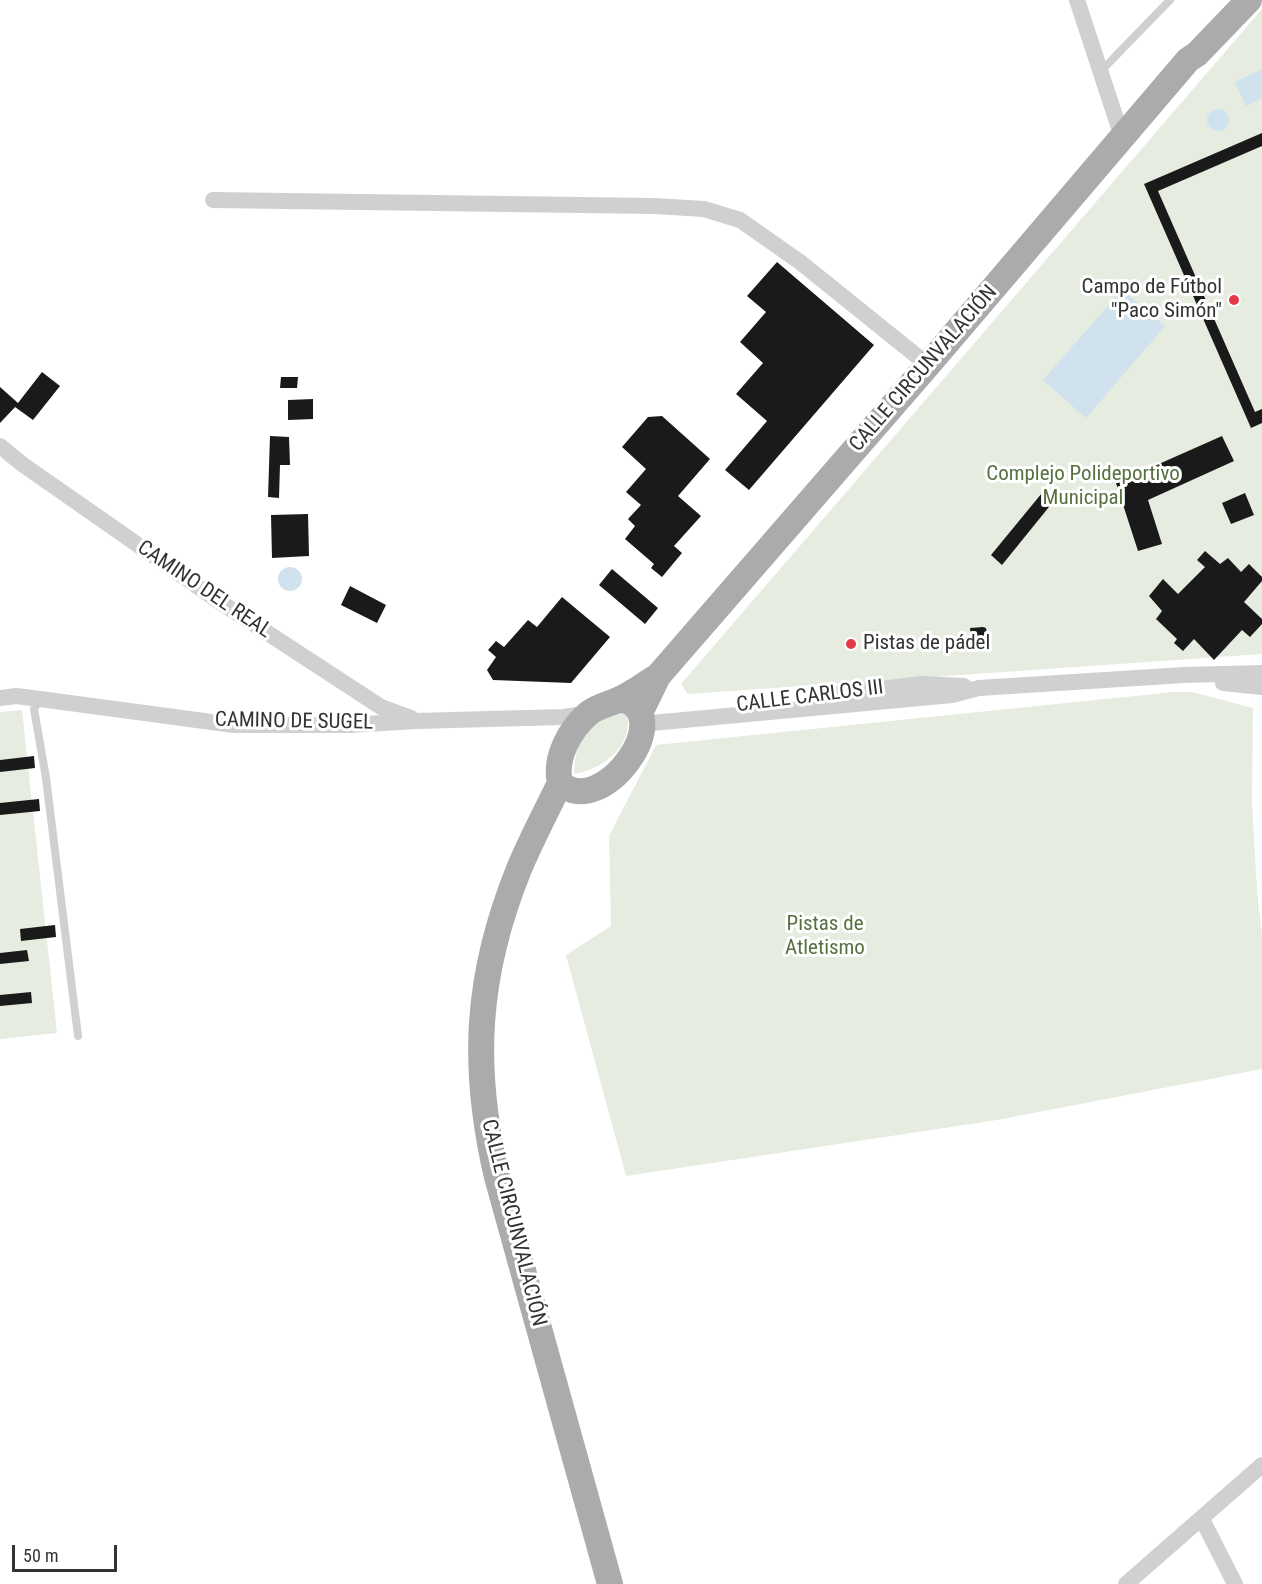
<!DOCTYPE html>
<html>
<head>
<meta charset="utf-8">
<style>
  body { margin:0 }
  #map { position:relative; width:1262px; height:1584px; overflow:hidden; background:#fff; font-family:"Roboto Condensed",sans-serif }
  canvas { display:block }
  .scale { position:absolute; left:12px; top:1545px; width:105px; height:27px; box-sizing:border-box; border:3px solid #333; border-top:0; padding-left:8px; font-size:18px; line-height:21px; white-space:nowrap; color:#333; -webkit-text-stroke:4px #fff; paint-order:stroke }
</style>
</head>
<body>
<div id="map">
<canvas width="1262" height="1584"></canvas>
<div class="scale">50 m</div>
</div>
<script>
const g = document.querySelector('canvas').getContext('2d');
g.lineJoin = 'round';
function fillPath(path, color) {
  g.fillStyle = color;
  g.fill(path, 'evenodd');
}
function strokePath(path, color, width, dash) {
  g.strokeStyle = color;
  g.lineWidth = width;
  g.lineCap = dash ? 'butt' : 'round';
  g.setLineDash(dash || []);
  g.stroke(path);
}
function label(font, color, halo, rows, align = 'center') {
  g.font = font + ' "Roboto Condensed",sans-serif';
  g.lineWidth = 6;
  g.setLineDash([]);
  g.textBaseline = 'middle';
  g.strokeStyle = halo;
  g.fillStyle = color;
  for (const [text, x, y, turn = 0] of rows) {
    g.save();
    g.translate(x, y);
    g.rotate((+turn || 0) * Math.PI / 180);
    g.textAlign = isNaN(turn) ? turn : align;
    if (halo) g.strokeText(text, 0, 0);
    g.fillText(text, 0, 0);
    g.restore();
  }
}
const green = new Path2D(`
  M 1262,9 L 1262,654 L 688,694 L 681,684 Z
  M 1174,692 L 1192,692 L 1253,708 L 1252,801 L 1257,891 L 1262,935 L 1262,1069 L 997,1120 L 626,1176 L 566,955 L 611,926 L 609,836 L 656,745 Z
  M 22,710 L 57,1033 L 0,1039 L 0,712 Z
  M 626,710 C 636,745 604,769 574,774 C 575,736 591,720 626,710 Z`);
const water = new Path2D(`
  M 1262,69 L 1262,98 L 1246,106 L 1235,82 Z
  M1207 120a11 11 0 1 1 22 0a11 11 0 1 1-22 0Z
  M 1122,290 L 1165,326 L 1086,418 L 1043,380 Z
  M278 579a12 12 0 1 1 24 0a12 12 0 1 1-24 0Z`);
const building = new Path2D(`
  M 1262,133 L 1262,146 L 1158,191 L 1255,412 L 1262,409 L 1262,423 L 1251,428 L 1144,184 Z
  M 777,262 L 874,345 L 749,490 L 725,470 L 767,421 L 736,394 L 763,363 L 740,342 L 766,312 L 747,296 Z
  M 42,372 L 60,386 L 33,420 L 15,407 L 17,405 L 0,423 L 0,387 L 18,403 Z
  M 281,377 L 298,377 L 297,388 L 280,388 Z
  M 313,399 L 313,419 L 288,420 L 288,400 Z
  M 662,416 L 710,459 L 678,496 L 701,516 L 674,546 L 682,553 L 662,577 L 651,568 L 654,564 L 625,539 L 635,526 L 628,519 L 641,505 L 626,492 L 646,469 L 622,447 L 648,417 Z
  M 270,436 L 289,437 L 290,465 L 280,465 L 279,498 L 268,497 Z
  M 1222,436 L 1234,461 L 1148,500 L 1162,544 L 1138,551 L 1116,483 Z
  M 1042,493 L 1053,502 L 1002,565 L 991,555 Z
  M 1245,493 L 1254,515 L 1231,524 L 1222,503 Z
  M 308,514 L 309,556 L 272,558 L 271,515 Z
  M 1205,551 L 1220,564 L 1228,558 L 1241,572 L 1249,564 L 1262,577 L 1262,581 L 1244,602 L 1262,619 L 1262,624 L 1250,637 L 1242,630 L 1214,660 L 1194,639 L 1183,651 L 1174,643 L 1177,639 L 1156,619 L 1162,611 L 1149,596 L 1163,579 L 1178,594 L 1205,567 L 1197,560 Z
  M 612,569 L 658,608 L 645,624 L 599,585 Z
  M 350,586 L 386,605 L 377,623 L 341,605 Z
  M 562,597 L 610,637 L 571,683 L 493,680 L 487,670 L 496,657 L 488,650 L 496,641 L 504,647 L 528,620 L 537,627 Z
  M 983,627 L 986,628 L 988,643 L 972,645 L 970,628 Z
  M 34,756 L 35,768 L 0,772 L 0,760 Z
  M 39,799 L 40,811 L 0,815 L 0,803 Z
  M 55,925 L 56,937 L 21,941 L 20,929 Z
  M 27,950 L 29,961 L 0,964 L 0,953 Z
  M 31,992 L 32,1003 L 0,1006 L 0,995 Z`);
const lane = new Path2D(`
  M 1101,71 L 1170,0
  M 40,699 L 34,709 L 46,778 L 78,1036`);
const street = new Path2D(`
  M 1077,0 L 1122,137
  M 213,200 L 654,206 L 704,209 L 740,220 L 800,262 L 928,365
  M 0,446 L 22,464 L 214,598 L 381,707 L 411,718
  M 1223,683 L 1262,687
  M 819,696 L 922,684 L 964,686
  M 0,698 L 16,696 L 40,699 L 234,725 L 350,725 L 416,721 L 564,717 L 588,713
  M 641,724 L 952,695 L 979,688 L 1184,675 L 1262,673
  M 1202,1519 L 1235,1584
  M 1126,1584 L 1262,1465`);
const primary = new Path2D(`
  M 620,699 C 681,711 602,822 560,783 C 554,758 570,729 589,713 C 599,705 611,704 622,698 C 635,692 646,683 658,676
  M 640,713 L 658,676 L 928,365 L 1188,60 L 1197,54 L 1249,0
  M 560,783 C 546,812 531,840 519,869 C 476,975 471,1066 497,1177 L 610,1584`);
const markers = [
  [1234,300,6,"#e63946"],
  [851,644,6,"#e63946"]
];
const poiNames = [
  ["Campo de Fútbol",1222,288],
  ["\"Paco Simón\"",1222,312],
  ["Pistas de pádel",863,644,"left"]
];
const streetNames = [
  ["CALLE CIRCUNVALACIÓN",924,369,-49],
  ["CAMINO DEL REAL",204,590,34],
  ["CALLE CARLOS III",810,697,-7],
  ["CAMINO DE SUGEL",294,722,1],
  ["CALLE CIRCUNVALACIÓN",513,1223,76]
];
const parkNames = [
  ["Complejo Polideportivo",1083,475],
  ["Municipal",1083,499],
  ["Pistas de",825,925],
  ["Atletismo",825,949]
];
fillPath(green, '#e6ecdf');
fillPath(water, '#cfe2ee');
fillPath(building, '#1a1a1a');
strokePath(lane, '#d0d0d0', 8);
strokePath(street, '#d0d0d0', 16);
strokePath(primary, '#ababab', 26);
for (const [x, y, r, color] of markers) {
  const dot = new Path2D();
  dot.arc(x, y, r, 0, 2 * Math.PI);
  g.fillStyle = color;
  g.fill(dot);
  strokePath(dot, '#fff', 2);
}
label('21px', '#333', '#fff', poiNames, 'right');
label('21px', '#333', '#fff', streetNames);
label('21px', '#56703f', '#fff', parkNames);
</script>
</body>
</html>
